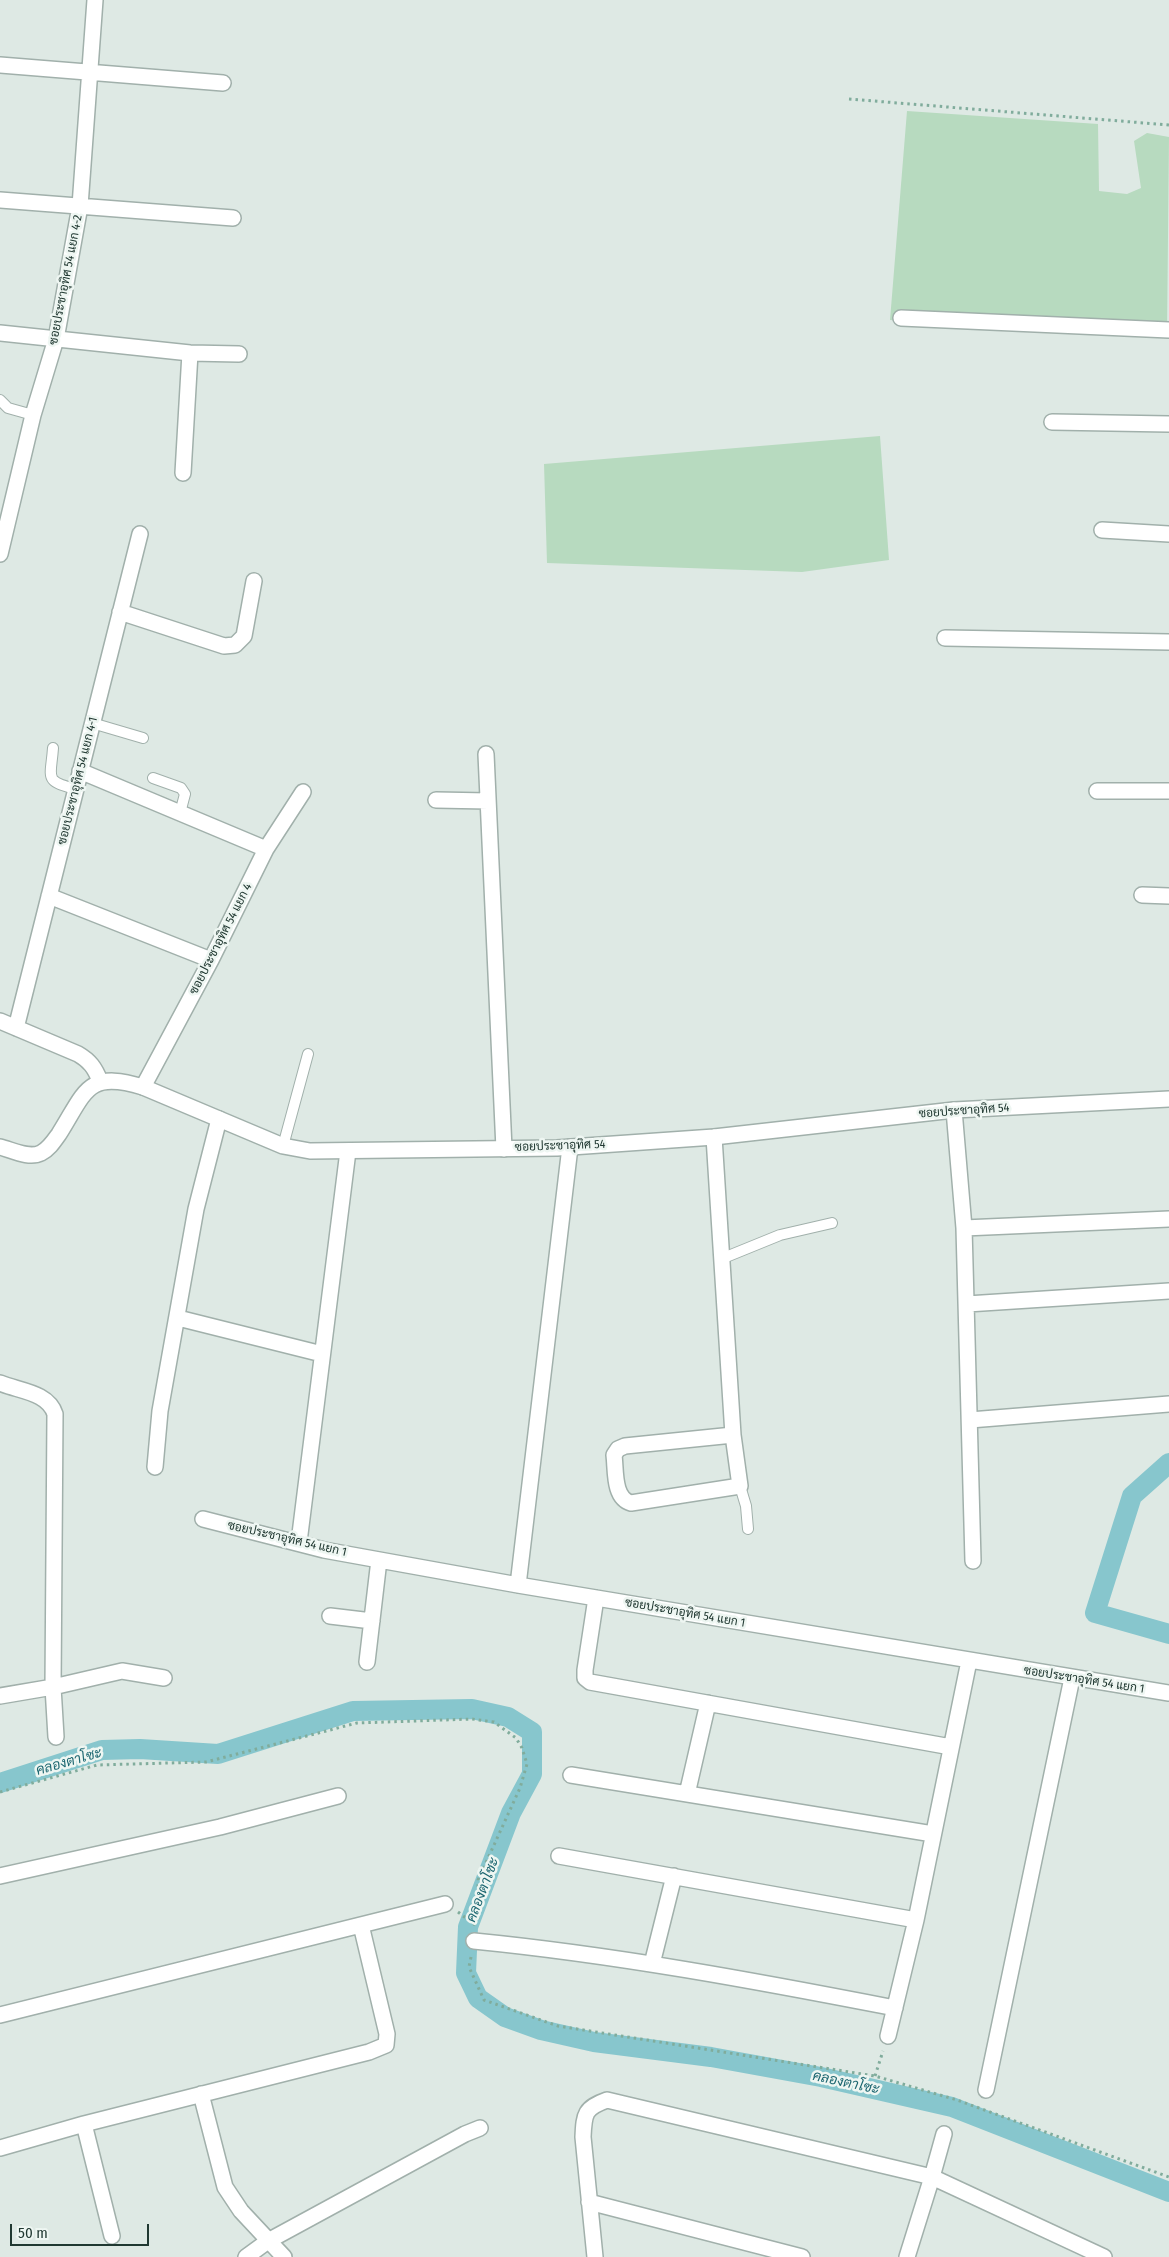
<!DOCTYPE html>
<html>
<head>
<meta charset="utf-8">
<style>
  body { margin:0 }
  #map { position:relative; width:1169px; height:2257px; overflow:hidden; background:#dee9e4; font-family:"Fira Sans Condensed",sans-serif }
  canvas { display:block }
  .scale { position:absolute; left:10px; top:2224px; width:139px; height:22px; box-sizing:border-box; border:2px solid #203831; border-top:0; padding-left:6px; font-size:15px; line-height:18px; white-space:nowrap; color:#203831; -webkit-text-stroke:4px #eef6f2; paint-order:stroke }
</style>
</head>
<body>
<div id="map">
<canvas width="1169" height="2257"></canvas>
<div class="scale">50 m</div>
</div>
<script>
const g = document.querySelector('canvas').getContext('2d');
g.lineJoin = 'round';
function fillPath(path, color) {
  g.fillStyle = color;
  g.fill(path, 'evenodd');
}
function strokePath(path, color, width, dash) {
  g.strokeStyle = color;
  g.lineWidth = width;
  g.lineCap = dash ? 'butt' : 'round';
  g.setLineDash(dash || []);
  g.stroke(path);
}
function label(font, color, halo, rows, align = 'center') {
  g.font = font + ' "Fira Sans Condensed",Sarabun,sans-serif';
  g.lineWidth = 5;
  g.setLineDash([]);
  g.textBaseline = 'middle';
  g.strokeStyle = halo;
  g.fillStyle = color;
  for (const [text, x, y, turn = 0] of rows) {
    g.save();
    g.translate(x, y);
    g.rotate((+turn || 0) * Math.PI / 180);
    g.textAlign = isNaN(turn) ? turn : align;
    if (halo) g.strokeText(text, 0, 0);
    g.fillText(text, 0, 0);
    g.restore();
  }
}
const green = new Path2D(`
  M 907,111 L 1098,124 L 1099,191 L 1127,194 L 1141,188 L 1134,141 L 1147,133 L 1169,137 L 1167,335 L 890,320 Z
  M 880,436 L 889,560 L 802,572 L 547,563 L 544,464 Z`);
const canal = new Path2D(`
  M 1169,1463 L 1132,1496 L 1095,1613 L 1169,1634
  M 0,1783 L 102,1750 L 140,1749 L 218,1754 L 353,1711 L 472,1709 L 508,1717 L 532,1732 L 532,1774 L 511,1813 L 468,1927 L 466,1973 L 478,1998 L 505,2017 L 541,2030 L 594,2042 L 711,2057 L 821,2077 L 952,2107 L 1169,2192`);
const path = new Path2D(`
  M 849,99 L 1169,125
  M 0,1792 L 97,1765 L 206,1762 L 357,1723 L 472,1719 L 494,1722 L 516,1738 L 522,1748 L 527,1764 L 520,1788 L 478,1880 L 478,1921
  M 458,1912 L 475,1925
  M 471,1957 L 469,1967 L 484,2000 L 558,2026 L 875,2076 L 957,2100 L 1169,2177
  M 875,2076 L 883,2051`);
const service = new Path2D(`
  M 0,400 L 8,408 L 33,415
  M 92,723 L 143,738
  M 53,748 C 51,778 43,781 76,789
  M 153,778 L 181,788 L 185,794 L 180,813
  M 283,1146 L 308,1054
  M 721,1259 L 780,1235 L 832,1223
  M 740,1486 L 746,1506 L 748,1529`);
const minor = new Path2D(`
  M 0,65 L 223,83
  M 0,200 L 233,218
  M 901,318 L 1169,330
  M 0,333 L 190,353 L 239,354
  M 1052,422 L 1169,424
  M 183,473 L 190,353
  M 1102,530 L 1169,534
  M 0,554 L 33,415 L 56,339 L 80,206 L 95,0
  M 120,612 L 224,646 L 235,645 L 244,636 L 254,581
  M 945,638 L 1169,642
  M 486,754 L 504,1149
  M 80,771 L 266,849
  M 1097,791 L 1169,791
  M 436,800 L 488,801
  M 1142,895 L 1169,896
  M 49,896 L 211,960
  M 0,1021 L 78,1054 C 90,1061 95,1068 100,1081
  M 16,1028 L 140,534
  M 143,1087 L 211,960 L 266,849 L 303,792
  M 954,1110 L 964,1228 L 973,1561
  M 714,1137 L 733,1435 L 740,1486 L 631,1503 C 613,1498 616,1470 614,1455 L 618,1449 L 625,1446 L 733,1435
  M 964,1228 L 1169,1219
  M 967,1304 L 1169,1291
  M 178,1318 L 322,1354
  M 0,1383 C 19,1391 48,1392 55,1414 L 53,1687 L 122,1671 L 164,1678
  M 970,1420 L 1169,1404
  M 155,1467 L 160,1411 L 196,1209 L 219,1119
  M 203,1519 L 324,1550 L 518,1585 L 1169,1693
  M 299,1542 L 348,1151
  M 518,1585 L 570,1147
  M 596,1598 L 585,1670 L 585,1678 L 590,1682 L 951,1747
  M 330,1616 L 372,1621
  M 367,1662 L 379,1560
  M 0,1696 L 53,1687 L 56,1737
  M 571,1775 L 933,1834
  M 687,1794 L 708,1703
  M 559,1856 L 916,1920
  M 0,1876 L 220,1827 L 338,1796
  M 474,1941 C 616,1955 756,1981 895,2008
  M 652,1964 L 674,1876
  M 0,2015 L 445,1904
  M 888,2036 L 916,1920 L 969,1661
  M 986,2090 L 1072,1678
  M 201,2094 L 225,2187 L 241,2211 L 284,2257
  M 84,2124 L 112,2236
  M 0,2148 L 84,2124 L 369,2052 L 386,2045 L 387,2034 L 361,1925
  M 589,2202 L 802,2257
  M 246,2257 L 268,2241 L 465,2134 L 480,2128
  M 595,2257 L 583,2137 C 584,2113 585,2108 607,2100 L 932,2177 L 944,2134
  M 907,2257 L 932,2177 L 1104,2257`);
const tertiary = new Path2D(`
  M 0,1147 C 12,1150 29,1159 41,1153 C 49,1149 54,1141 59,1134 C 86,1091 87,1070 143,1087 L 283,1146 L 310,1151 L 557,1148 L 714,1137 L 954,1110 L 1169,1099`);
const streetNames = [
  ["ซอยประชาอุทิศ 54 แยก 4-2",66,280,-79],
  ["ซอยประชาอุทิศ 54 แยก 4-1",78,781,-76],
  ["ซอยประชาอุทิศ 54 แยก 4",221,939,-63],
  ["ซอยประชาอุทิศ 54",964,1111,-4],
  ["ซอยประชาอุทิศ 54",560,1146,-2],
  ["ซอยประชาอุทิศ 54 แยก 1",287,1539,13],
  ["ซอยประชาอุทิศ 54 แยก 1",685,1613,10],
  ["ซอยประชาอุทิศ 54 แยก 1",1084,1680,9]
];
const waterNames = [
  ["คลองตาโซะ",69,1762,-16],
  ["คลองตาโซะ",483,1890,-69],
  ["คลองตาโซะ",846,2083,12]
];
fillPath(green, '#b7dabf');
strokePath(canal, '#87c6cd', 20);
strokePath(service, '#a1b0ab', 12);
strokePath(minor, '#a1b0ab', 18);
strokePath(tertiary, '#a1b0ab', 18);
strokePath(path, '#80ac9c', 3, [2.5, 4]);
strokePath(service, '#fff', 10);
strokePath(minor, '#fff', 15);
strokePath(tertiary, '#fff', 15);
label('12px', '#203831', '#eef6f2', streetNames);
label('italic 14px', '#1d6771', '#eef6f2', waterNames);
</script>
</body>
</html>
